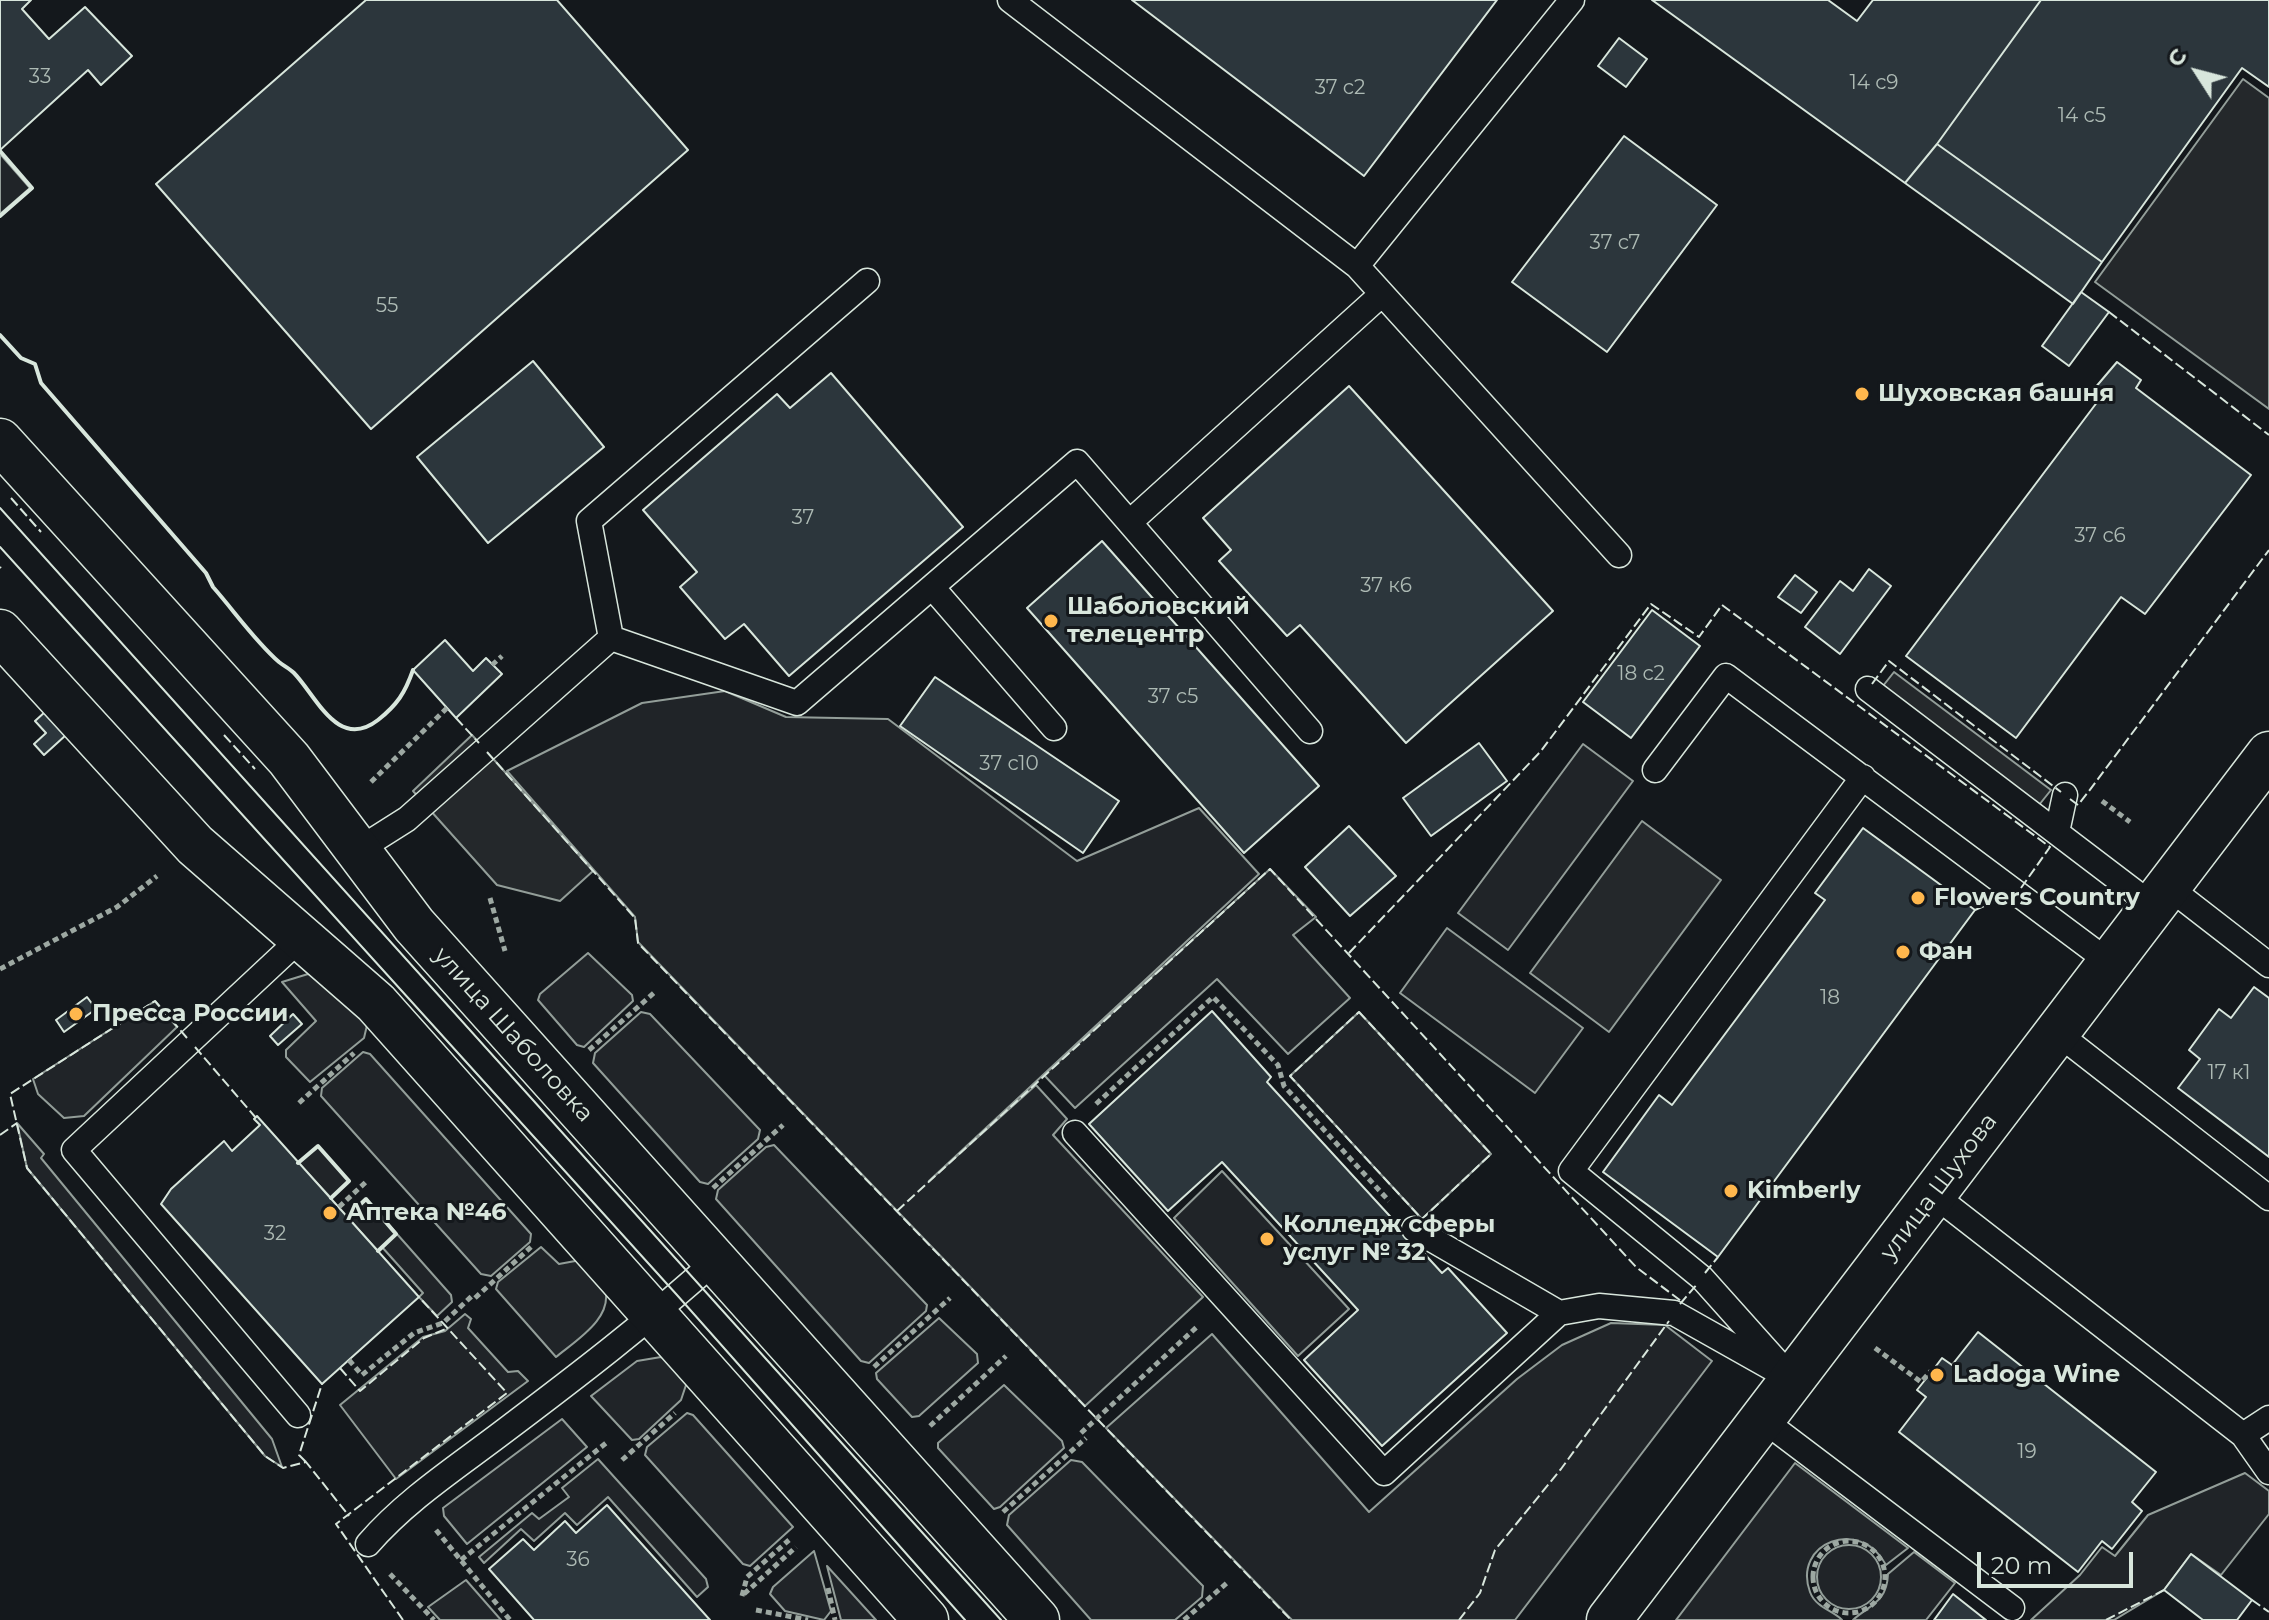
<!DOCTYPE html>
<html>
<head>
<meta charset="utf-8">
<style>
  body { margin:0 }
  #map { position:relative; width:2269px; height:1620px; overflow:hidden; background:#14181c; font-family:Montserrat,sans-serif }
  canvas { display:block }
  .north { position:absolute; left:2157px; top:32px; width:80px; height:80px; -webkit-text-stroke:6px #14181c; paint-order:stroke; rotate:306deg; font-size:22px; font-weight:700; line-height:32px; text-align:center; color:#d8e6dc }
  .north::after { content:''; display:block; margin:auto; width:28px; height:36px; background:#d8e6dc; clip-path:polygon(50% 0,100% 100%,50% 72%,0 100%) }
  .scale { position:absolute; left:1977px; top:1552px; width:156px; height:36px; box-sizing:border-box; border:4px solid #d8e6dc; border-top:0; padding-left:10px; font-size:24px; line-height:28px; white-space:nowrap; color:#d8e6dc; -webkit-text-stroke:6px #14181c; paint-order:stroke }
</style>
</head>
<body>
<div id="map">
<canvas width="2269" height="1620"></canvas>
<div class="north">С</div>
<div class="scale">20 m</div>
</div>
<script>
const g = document.querySelector('canvas').getContext('2d');
g.lineJoin = 'round';
function fillPath(path, color) {
  g.fillStyle = color;
  g.fill(path, 'evenodd');
}
function strokePath(path, color, width, dash) {
  g.strokeStyle = color;
  g.lineWidth = width;
  g.lineCap = dash ? 'butt' : 'round';
  g.setLineDash(dash || []);
  g.stroke(path);
}
function label(font, color, halo, rows, align = 'center') {
  g.font = font + ' Montserrat,sans-serif';
  g.lineWidth = 6;
  g.setLineDash([]);
  g.textBaseline = 'middle';
  g.strokeStyle = halo;
  g.fillStyle = color;
  for (const [text, x, y, turn = 0] of rows) {
    g.save();
    g.translate(x, y);
    g.rotate((+turn || 0) * Math.PI / 180);
    g.textAlign = isNaN(turn) ? turn : align;
    if (halo) g.strokeText(text, 0, 0);
    g.fillText(text, 0, 0);
    g.restore();
  }
}
const green = new Path2D(`
  M 1,155 L 30,188 L 0,214 L 0,156 Z
  M 725,691 L 786,717 L 888,719 L 1077,861 L 1199,808 L 1259,874 L 929,1181 L 1036,1085 L 1067,1119 L 1053,1135 L 1203,1297 L 1085,1406 L 638,942 L 635,917 L 507,771 L 642,703 Z
  M 1583,744 L 1633,781 L 1508,950 L 1458,913 Z
  M 1270,869 L 1316,917 L 1293,935 L 1350,998 L 1288,1054 L 1217,979 L 1075,1108 L 1044,1075 Z
  M 1447,928 L 1583,1028 L 1535,1093 L 1400,993 Z
  M 588,953 L 632,995 L 633,1001 L 584,1047 L 577,1045 L 538,1000 L 540,994 Z
  M 308,974 L 319,976 L 368,1021 L 364,1038 L 310,1082 L 286,1057 L 286,1050 L 316,1021 L 282,982 Z
  M 155,1001 L 177,1027 L 84,1116 L 64,1118 L 38,1094 L 33,1079 Z
  M 641,1012 L 650,1014 L 760,1130 L 758,1139 L 708,1184 L 700,1182 L 593,1063 L 595,1053 Z
  M 1359,1012 L 1491,1154 L 1422,1219 L 1290,1076 Z
  M 363,1052 L 370,1054 L 531,1234 L 530,1242 L 491,1276 L 481,1274 L 321,1096 L 322,1088 Z
  M 17,1123 L 44,1154 L 41,1158 L 272,1439 L 282,1467 L 265,1456 L 27,1168 Z
  M 774,1145 L 927,1305 L 926,1311 L 869,1363 L 861,1361 L 716,1199 L 718,1190 L 766,1147 Z
  M 318,1146 L 349,1181 L 331,1198 L 298,1163 Z
  M 1222,1171 L 1349,1309 L 1298,1356 L 1174,1218 Z
  M 366,1199 L 451,1295 L 452,1302 L 437,1316 L 419,1297 L 423,1293 L 382,1247 L 378,1251 L 347,1217 Z
  M 541,1247 L 559,1264 L 586,1259 C 592,1267 600,1277 604,1286 C 616,1317 575,1341 556,1357 L 496,1289 L 498,1282 Z
  M 465,1314 L 471,1319 L 468,1328 L 508,1372 L 518,1371 L 528,1381 L 396,1479 L 340,1405 L 423,1337 L 445,1331 Z
  M 939,1318 L 977,1354 L 978,1363 L 919,1416 L 912,1417 L 877,1379 L 876,1373 Z
  M 1611,1323 L 1665,1325 L 1712,1361 L 1515,1620 L 1292,1620 L 1106,1428 L 1212,1334 L 1369,1512 L 1517,1379 L 1562,1345 Z
  M 661,1357 L 670,1359 L 689,1376 L 681,1400 L 639,1439 L 632,1440 L 591,1396 L 637,1361 Z
  M 1004,1385 L 1062,1441 L 1064,1448 L 1000,1507 L 994,1509 L 938,1448 L 938,1443 Z
  M 687,1413 L 693,1415 L 793,1527 L 750,1566 L 743,1564 L 645,1455 L 647,1447 Z
  M 562,1419 L 587,1447 L 467,1544 L 444,1516 L 443,1508 Z
  M 598,1459 L 706,1579 L 708,1587 L 697,1597 L 608,1497 L 577,1525 L 565,1513 L 534,1541 L 521,1529 L 484,1563 L 479,1557 L 532,1513 L 539,1519 L 569,1497 L 562,1488 Z
  M 1071,1460 L 1082,1462 L 1203,1586 L 1202,1597 L 1175,1620 L 1091,1620 L 1007,1525 L 1009,1515 Z
  M 1795,1463 L 1908,1548 L 1886,1565 C 1860,1516 1792,1543 1810,1592 C 1816,1608 1834,1611 1842,1620 L 1676,1620 Z
  M 2245,1473 L 2269,1491 L 2269,1514 L 2221,1575 L 2191,1554 L 2164,1590 L 2114,1620 L 2031,1620 L 2080,1575 L 2102,1547 L 2115,1556 L 2148,1515 Z
  M1817 1577a32 32 0 1 1 64 0a32 32 0 1 1-64 0Z
  M 814,1551 L 831,1611 L 824,1620 L 785,1611 L 770,1594 L 773,1587 Z
  M 1914,1552 L 1955,1583 L 1926,1620 L 1853,1620 C 1869,1605 1887,1603 1888,1574 Z
  M 827,1566 L 876,1620 L 841,1620 Z
  M 466,1580 L 501,1620 L 440,1620 L 428,1607 Z`);
const parking = new Path2D(`
  M 2243,79 L 2269,98 L 2269,409 L 2095,282 Z
  M 1894,672 L 2051,790 L 2035,810 L 1879,691 Z
  M 472,735 L 593,871 L 560,901 L 497,885 L 413,791 Z
  M 1642,821 L 1721,880 L 1609,1032 L 1530,973 Z`);
const building = new Path2D(`
  M 0,0 L 31,0 L 22,9 L 49,39 L 85,7 L 132,56 L 101,85 L 88,70 L 0,150 Z
  M 366,0 L 557,0 L 688,150 L 371,429 L 156,184 Z
  M 1132,0 L 1497,0 L 1364,176 Z
  M 1652,0 L 1828,0 L 1857,21 L 1873,0 L 2041,0 L 1937,144 L 1905,183 Z
  M 2041,0 L 2269,0 L 2269,87 L 2242,68 L 2102,262 L 1937,144 Z
  M 1619,38 L 1647,59 L 1626,87 L 1598,66 Z
  M 1624,136 L 1717,205 L 1607,352 L 1512,282 Z
  M 1937,144 L 2102,262 L 2073,304 L 1905,183 Z
  M 2081,292 L 2109,312 L 2069,366 L 2042,346 Z
  M 533,361 L 604,447 L 488,543 L 417,457 Z
  M 2117,362 L 2141,380 L 2136,388 L 2251,475 L 2145,614 L 2121,597 L 2016,738 L 1906,656 L 2098,401 L 2089,395 Z
  M 831,373 L 963,527 L 789,676 L 744,624 L 725,639 L 680,587 L 697,572 L 643,510 L 777,394 L 790,408 Z
  M 1349,386 L 1553,611 L 1406,743 L 1300,625 L 1287,636 L 1219,561 L 1231,550 L 1203,518 Z
  M 1102,541 L 1319,786 L 1244,853 L 1027,608 Z
  M 1869,569 L 1891,586 L 1840,654 L 1805,627 L 1840,581 L 1853,591 Z
  M 1795,575 L 1817,592 L 1801,613 L 1778,597 Z
  M 1652,610 L 1700,646 L 1631,738 L 1583,702 Z
  M 445,640 L 473,671 L 486,658 L 502,674 L 456,718 L 413,670 Z
  M 935,677 L 1119,801 L 1083,853 L 900,726 Z
  M 46,711 L 66,735 L 44,755 L 34,744 L 46,733 L 35,721 Z
  M 1479,743 L 1507,781 L 1431,836 L 1403,798 Z
  M 1349,826 L 1396,876 L 1350,916 L 1305,867 Z
  M 1863,828 L 1975,910 L 1718,1257 L 1603,1172 L 1659,1095 L 1672,1105 L 1825,900 L 1815,893 Z
  M 2254,987 L 2269,998 L 2269,1157 L 2178,1088 L 2200,1059 L 2189,1050 L 2219,1009 L 2231,1018 Z
  M 87,997 L 96,1009 L 64,1032 L 56,1020 Z
  M 1212,1011 L 1271,1077 L 1267,1082 L 1442,1273 L 1448,1268 L 1507,1333 L 1382,1446 L 1304,1360 L 1358,1310 L 1222,1162 L 1168,1211 L 1089,1124 Z
  M 293,1014 L 302,1024 L 278,1045 L 270,1036 Z
  M 257,1116 L 419,1297 L 322,1384 L 161,1204 L 171,1189 L 224,1141 L 232,1151 L 260,1125 L 254,1119 Z
  M 1978,1332 L 2156,1472 L 2132,1502 L 2142,1511 L 2112,1549 L 2102,1541 L 2078,1572 L 1899,1432 L 1926,1397 L 1917,1390 L 1933,1370 L 1942,1358 L 1952,1365 Z
  M 607,1505 L 631,1532 L 710,1620 L 534,1620 L 489,1569 L 523,1539 L 534,1550 L 565,1521 L 576,1533 Z
  M 2191,1554 L 2252,1600 L 2237,1620 L 2203,1620 L 2164,1590 Z
  M 1953,1594 L 1986,1620 L 1934,1620 Z`);
const path = new Path2D(`
  M 492,665 L 502,656
  M 371,782 L 447,708
  M 2102,801 L 2130,822
  M 490,898 L 505,951
  M 0,969 L 117,907 L 157,876
  M 589,1050 L 655,992
  M 299,1103 L 354,1053
  M 1096,1104 L 1213,997 L 1278,1065 L 1284,1086 L 1389,1201
  M 713,1188 L 783,1125
  M 339,1207 L 368,1180
  M 475,1298 L 531,1247
  M 1875,1348 L 1921,1382 L 1931,1371
  M 349,1360 L 362,1375 L 414,1333 L 443,1323 L 473,1295
  M 874,1367 L 950,1298
  M 930,1426 L 1006,1356
  M 1081,1433 L 1199,1325
  M 622,1460 L 675,1413
  M 1003,1512 L 1086,1438
  M 436,1530 L 510,1620
  M1813 1577a36 36 0 1 1 72 0a36 36 0 1 1-72 0Z
  M 461,1560 L 606,1443
  M 390,1574 L 434,1620
  M 828,1588 L 835,1620
  M 744,1594 L 796,1547
  M 742,1596 L 747,1577 L 789,1540
  M 756,1610 L 808,1620
  M 1184,1620 L 1228,1582`);
const service = new Path2D(`
  M 1010,0 L 1357,266 L 1572,0
  M 1357,266 L 1619,555
  M 1130,522 L 1382,294
  M 932,587 L 1054,728
  M 611,638 L 797,703 L 1077,462 L 1310,731
  M 1868,689 L 2152,905
  M 1655,770 L 1726,676 L 2109,962
  M 2057,832 L 2065,795
  M 358,850 L 407,819 L 611,638 L 589,521 L 867,281
  M 2167,886 L 2269,965
  M 2056,1032 L 2269,1198
  M 1075,1133 L 1384,1473 L 1559,1313 L 1599,1306 L 1674,1313 L 1793,1380
  M 1933,1194 L 2243,1435 L 2269,1472
  M 1414,1229 L 1559,1313
  M 1778,1363 L 1702,1278 L 1571,1171 L 1863,777
  M 298,1415 L 74,1150 L 301,938
  M 1762,1419 L 2012,1608
  M 2243,1435 L 2269,1418
  M 368,1544 C 406,1500 457,1467 503,1432 C 576,1377 648,1322 716,1260`);
const minor = new Path2D(`
  M 1609,1620 L 2269,754`);
const secondary = new Path2D(`
  M 0,441 L 289,759 L 414,925 L 1037,1620
  M 0,632 L 195,845 L 376,1003 L 926,1620`);
const tram = new Path2D(`
  M 0,508 L 1001,1620
  M 0,547 L 677,1295 L 965,1620`);
const fence = new Path2D(`
  M 2109,312 L 2269,435
  M 11,498 L 41,532
  M 0,567 L 1,568
  M 1872,684 L 1889,661 L 2061,792
  M 456,718 L 479,743
  M 224,735 L 255,769
  M 487,752 L 635,918 L 638,943 L 1291,1620
  M 2070,799 L 2078,805 L 2089,791 L 2269,550
  M 1975,910 L 2008,896
  M 1349,953 L 1541,751 L 1651,604 L 1699,637 L 1722,605 L 2050,847 L 2021,888
  M 1359,1012 L 1491,1154 L 1422,1219 L 1290,1076 Z
  M 187,1038 L 155,1001 L 10,1094 L 27,1168 L 265,1456 L 283,1468 L 306,1462 L 349,1516
  M 195,1047 L 256,1118
  M 0,1135 L 17,1123
  M 897,1211 L 1270,869 L 1636,1267 L 1681,1301
  M 1705,1273 L 1718,1257
  M 1680,1304 L 1698,1283
  M 340,1368 L 360,1391 L 424,1338 L 448,1328
  M 306,1462 L 299,1455 L 322,1384
  M 2252,1600 L 2269,1612
  M 403,1620 L 336,1524 L 507,1393 L 419,1297
  M 1459,1620 L 1480,1593 L 1495,1550 L 1561,1469 L 1669,1321
  M 2106,1620 L 2164,1590`);
const wall = new Path2D(`
  M 0,151 L 32,188 L 0,216
  M 0,335 L 21,358 L 35,364 L 41,383 L 206,573 L 213,587 C 235,612 255,641 279,662 C 284,666 290,669 294,673 C 317,697 338,751 378,720 C 397,705 405,693 413,670
  M 298,1163 L 318,1146 L 349,1181 L 331,1198
  M 347,1217 L 366,1199 L 396,1234 L 378,1251`);
const markers = [
  [1862,394,8,"#ffb74d"],
  [1051,621,8,"#ffb74d"],
  [1918,898,8,"#ffb74d"],
  [1903,952,8,"#ffb74d"],
  [76,1014,8,"#ffb74d"],
  [1731,1191,8,"#ffb74d"],
  [330,1213,8,"#ffb74d"],
  [1267,1239,8,"#ffb74d"],
  [1937,1375,8,"#ffb74d"]
];
const numberNames = [
  ["33",40,77],
  ["14 с9",1874,83],
  ["37 с2",1340,88],
  ["14 с5",2082,116],
  ["37 с7",1615,243],
  ["55",387,306],
  ["37",803,518],
  ["37 с6",2100,536],
  ["37 к6",1386,586],
  ["18 с2",1641,674],
  ["37 с5",1173,697],
  ["37 с10",1009,764],
  ["18",1830,998],
  ["17 к1",2229,1073],
  ["32",275,1234],
  ["19",2027,1452],
  ["36",578,1560]
];
const poiNames = [
  ["Шуховская башня",1878,394],
  ["Шаболовский",1067,607],
  ["телецентр",1067,635],
  ["Flowers Country",1934,898],
  ["Фан",1919,952],
  ["Пресса России",92,1014],
  ["Kimberly",1747,1191],
  ["Аптека №46",346,1213],
  ["Колледж сферы",1283,1225],
  ["услуг № 32",1283,1253],
  ["Ladoga Wine",1953,1375]
];
const streetNames = [
  ["улица Шаболовка",513,1035,48],
  ["улица Шухова",1939,1187,-53]
];
fillPath(green, '#202428');
strokePath(green, '#939e99', 2);
fillPath(parking, '#24282b');
strokePath(parking, '#939e99', 2);
fillPath(building, '#2c363c');
strokePath(building, '#d8e6dc', 2);
strokePath(service, '#d8e6dc', 27);
strokePath(minor, '#d8e6dc', 47);
strokePath(secondary, '#d8e6dc', 47);
strokePath(path, '#9da8a2', 5, [6, 4]);
strokePath(service, '#14181c', 24);
strokePath(minor, '#14181c', 44);
strokePath(secondary, '#14181c', 44);
strokePath(tram, '#d8e6dc', 2);
strokePath(fence, '#d8e6dc', 2, [10, 4]);
strokePath(wall, '#d8e6dc', 4);
for (const [x, y, r, color] of markers) {
  const dot = new Path2D();
  dot.arc(x, y, r, 0, 2 * Math.PI);
  g.fillStyle = color;
  g.fill(dot);
  strokePath(dot, '#14181c', 3);
}
label('20px', '#adbab4', null, numberNames);
label('bold 24px', '#d8e6dc', '#14181c', poiNames, 'left');
label('24px', '#d8e6dc', '#14181c', streetNames);
</script>
</body>
</html>
